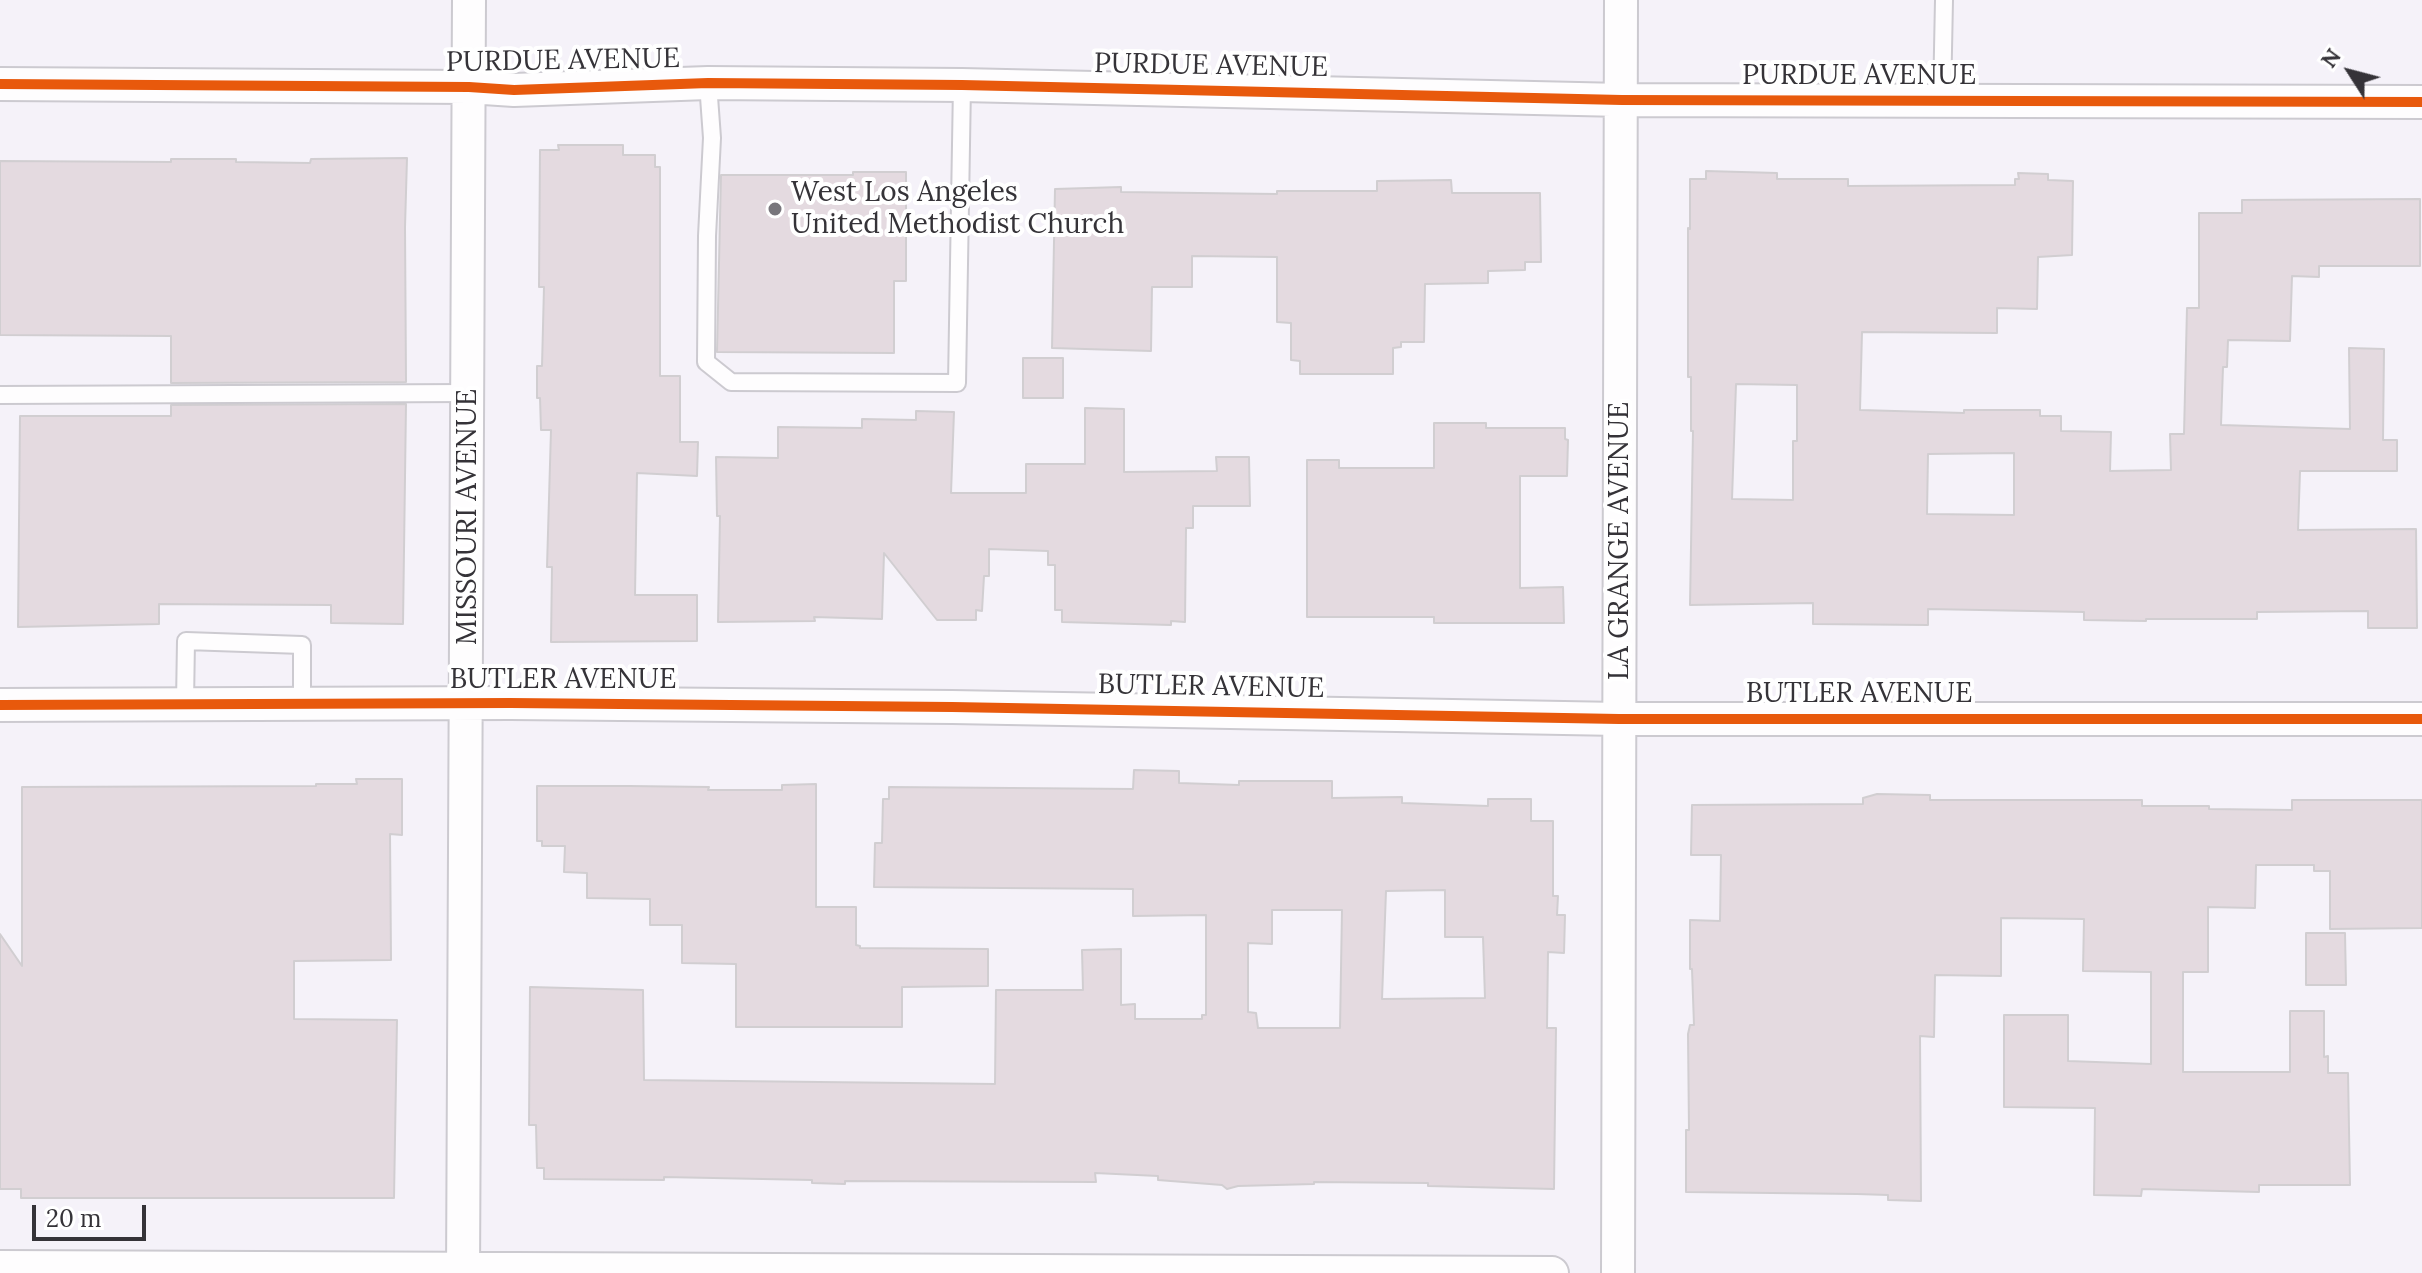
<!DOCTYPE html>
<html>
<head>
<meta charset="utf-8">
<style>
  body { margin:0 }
  #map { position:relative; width:2422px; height:1273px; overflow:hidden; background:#f5f2f9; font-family:Lora,serif }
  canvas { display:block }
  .north { position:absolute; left:2310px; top:32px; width:80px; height:80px; -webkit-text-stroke:6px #fff; paint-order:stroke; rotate:306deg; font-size:22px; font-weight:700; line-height:32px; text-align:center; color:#353338 }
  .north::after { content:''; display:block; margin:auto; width:28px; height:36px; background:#353338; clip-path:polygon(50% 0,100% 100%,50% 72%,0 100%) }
  .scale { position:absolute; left:32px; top:1205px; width:114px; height:36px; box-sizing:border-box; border:4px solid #353338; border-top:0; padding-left:10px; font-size:24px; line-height:28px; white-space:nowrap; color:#353338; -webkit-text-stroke:6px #fff; paint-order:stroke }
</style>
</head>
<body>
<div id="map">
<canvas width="2422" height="1273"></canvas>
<div class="north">N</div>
<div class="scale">20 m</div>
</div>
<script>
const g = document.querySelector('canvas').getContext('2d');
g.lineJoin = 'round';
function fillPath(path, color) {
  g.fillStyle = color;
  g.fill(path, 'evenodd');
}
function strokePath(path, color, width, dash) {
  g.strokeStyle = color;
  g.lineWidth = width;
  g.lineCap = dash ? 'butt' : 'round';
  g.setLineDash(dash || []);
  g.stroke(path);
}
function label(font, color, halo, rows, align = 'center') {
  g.font = font + ' Lora,serif';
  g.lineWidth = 8;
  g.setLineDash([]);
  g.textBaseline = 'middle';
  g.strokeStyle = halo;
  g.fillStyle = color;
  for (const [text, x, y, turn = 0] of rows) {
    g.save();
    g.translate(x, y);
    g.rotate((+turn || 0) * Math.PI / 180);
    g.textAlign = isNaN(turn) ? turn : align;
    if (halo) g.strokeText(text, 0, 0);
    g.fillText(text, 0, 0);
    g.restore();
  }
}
const building = new Path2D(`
  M 558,145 L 623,145 L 623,155 L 655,155 L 655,167 L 660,167 L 660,376 L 680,376 L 680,442 L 698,442 L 697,476 L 637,473 L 635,595 L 697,595 L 697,641 L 551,642 L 552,567 L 547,567 L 551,430 L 541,430 L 540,398 L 537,398 L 537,366 L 542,366 L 544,287 L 539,287 L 540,150 L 559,150 Z
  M 407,158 L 405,227 L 406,382 L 171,383 L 171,336 L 0,335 L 0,161 L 171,162 L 171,159 L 236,159 L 236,162 L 310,163 L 311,159 Z
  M 1706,171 L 1777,173 L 1777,179 L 1848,179 L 1848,186 L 2015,185 L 2015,179 L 2019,179 L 2018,173 L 2048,174 L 2048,180 L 2073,181 L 2072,255 L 2038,257 L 2037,309 L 1997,308 L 1997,333 L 1862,332 L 1860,410 L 1964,413 L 1964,410 L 2040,410 L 2040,416 L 2061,416 L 2061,431 L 2111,432 L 2110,471 L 2171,470 L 2170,434 L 2184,434 L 2187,308 L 2199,308 L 2199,213 L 2242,213 L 2242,200 L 2420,199 L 2420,266 L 2319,266 L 2319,277 L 2292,276 L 2290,341 L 2228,340 L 2227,367 L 2223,367 L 2221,425 L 2350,429 L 2349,348 L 2384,349 L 2383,440 L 2397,440 L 2397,471 L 2300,471 L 2298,530 L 2416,529 L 2417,628 L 2368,628 L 2368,611 L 2257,612 L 2257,619 L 2146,619 L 2146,621 L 2084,620 L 2084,612 L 1928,609 L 1928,625 L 1813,624 L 1813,603 L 1690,605 L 1693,431 L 1691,431 L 1691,377 L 1688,377 L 1688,228 L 1690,229 L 1690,179 L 1706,179 ZM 1736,384 L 1797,385 L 1797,441 L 1793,441 L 1793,500 L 1732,499 ZM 2014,453 L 2014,515 L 1927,514 L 1928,454 Z
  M 853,172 L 906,172 L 906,281 L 894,281 L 894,353 L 717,352 L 721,175 L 853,175 Z
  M 1451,180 L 1452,193 L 1540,193 L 1541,262 L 1525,262 L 1525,270 L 1488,271 L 1488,283 L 1425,284 L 1424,342 L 1401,342 L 1401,347 L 1393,348 L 1393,374 L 1300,374 L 1300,361 L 1291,360 L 1291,323 L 1277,322 L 1277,257 L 1192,256 L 1192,287 L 1152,287 L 1151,351 L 1052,348 L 1055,189 L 1121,187 L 1121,192 L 1277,194 L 1277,191 L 1377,191 L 1377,181 Z
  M 1023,358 L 1063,358 L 1063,398 L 1023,398 Z
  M 406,404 L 403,624 L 331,623 L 331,605 L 159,604 L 159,624 L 18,627 L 20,416 L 171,416 L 171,405 Z
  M 1085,408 L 1124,409 L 1124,472 L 1217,471 L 1216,457 L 1249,457 L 1250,506 L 1193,506 L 1193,528 L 1186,528 L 1185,622 L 1171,621 L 1171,625 L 1062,622 L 1062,610 L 1055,610 L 1055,565 L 1048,565 L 1048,551 L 989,549 L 989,576 L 984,576 L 982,611 L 976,610 L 976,620 L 937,620 L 884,553 L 882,619 L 814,617 L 815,621 L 718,622 L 720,516 L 717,516 L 716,457 L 778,458 L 778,427 L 862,428 L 862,419 L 916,420 L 916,411 L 954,412 L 951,493 L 1026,493 L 1026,464 L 1085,464 Z
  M 1434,423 L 1486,423 L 1486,428 L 1565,428 L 1565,439 L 1568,440 L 1567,476 L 1520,476 L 1520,588 L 1563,587 L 1564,623 L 1434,623 L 1434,617 L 1307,617 L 1307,460 L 1339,460 L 1339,468 L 1434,468 Z
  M 1134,770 L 1179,771 L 1179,783 L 1239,785 L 1239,781 L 1332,781 L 1332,798 L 1402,797 L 1402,803 L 1488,806 L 1488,799 L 1531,799 L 1531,821 L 1553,821 L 1553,896 L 1558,896 L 1557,915 L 1565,915 L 1564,953 L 1548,952 L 1547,1028 L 1556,1028 L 1554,1189 L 1428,1186 L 1428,1183 L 1314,1182 L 1314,1184 L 1238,1186 L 1227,1189 L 1222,1185 L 1158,1180 L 1158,1176 L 1095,1173 L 1096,1182 L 845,1181 L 845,1184 L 812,1183 L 812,1180 L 664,1177 L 664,1180 L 544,1179 L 544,1168 L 537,1168 L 536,1125 L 529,1125 L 530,987 L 643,990 L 644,1080 L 995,1084 L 996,990 L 1083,990 L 1082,950 L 1121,949 L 1121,1005 L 1135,1004 L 1135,1019 L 1202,1019 L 1202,1015 L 1206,1015 L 1206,915 L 1133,916 L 1133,889 L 874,887 L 875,843 L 882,843 L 883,799 L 889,799 L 889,787 L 1133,789 ZM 1445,890 L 1445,937 L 1483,937 L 1485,998 L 1382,999 L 1386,891 ZM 1272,910 L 1342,910 L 1340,1028 L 1258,1028 L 1256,1013 L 1248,1012 L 1248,943 L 1272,944 Z
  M 356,779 L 402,779 L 402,835 L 390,834 L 391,960 L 294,961 L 294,1019 L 397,1020 L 394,1198 L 21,1198 L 21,1189 L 0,1189 L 0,934 L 22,966 L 22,787 L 316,786 L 316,784 L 357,784 Z
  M 816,784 L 816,907 L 856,907 L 856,945 L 860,946 L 860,948 L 988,949 L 988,986 L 902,987 L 902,1027 L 736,1027 L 736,964 L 682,963 L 682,925 L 650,925 L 650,899 L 587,898 L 587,873 L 564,872 L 565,846 L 542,846 L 542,841 L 537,841 L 537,786 L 629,786 L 709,787 L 708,790 L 782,790 L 782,785 Z
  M 1877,794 L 1930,795 L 1930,800 L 2142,800 L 2142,806 L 2209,806 L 2209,809 L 2292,810 L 2292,800 L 2422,800 L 2422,928 L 2330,929 L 2330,871 L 2314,871 L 2314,865 L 2256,865 L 2255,908 L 2208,907 L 2208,972 L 2183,972 L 2183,1072 L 2290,1072 L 2290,1011 L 2324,1011 L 2324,1057 L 2328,1056 L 2328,1073 L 2348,1073 L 2350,1185 L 2259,1185 L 2259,1192 L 2142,1189 L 2141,1196 L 2094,1195 L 2095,1108 L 2004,1107 L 2004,1015 L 2068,1015 L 2068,1061 L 2151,1064 L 2151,972 L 2083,971 L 2084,919 L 2001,918 L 2001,976 L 1935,975 L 1934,1037 L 1920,1036 L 1921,1201 L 1888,1200 L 1888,1195 L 1857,1194 L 1686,1192 L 1686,1130 L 1689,1130 L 1688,1034 L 1690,1025 L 1694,1025 L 1692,969 L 1690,969 L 1690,920 L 1720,921 L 1721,855 L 1691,855 L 1692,805 L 1863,804 L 1863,798 Z
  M 2306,933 L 2345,933 L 2346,985 L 2306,985 Z`);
const lane = new Path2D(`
  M 708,83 L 712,138 L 707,236 L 706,362 L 731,382 L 957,383 L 962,85
  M 1942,100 L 1944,0
  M 0,395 L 469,393
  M 185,702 L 186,641 L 302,645 L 302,704`);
const street = new Path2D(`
  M 0,84 L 469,87 L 514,90 L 708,83 L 962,85 L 1622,100 L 2422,102
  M 0,705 L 510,703 L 952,707 L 1619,719 L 2422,719
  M 0,1267 L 1552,1273
  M 463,1273 L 469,0
  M 1618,1273 L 1621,0`);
const cycleway = new Path2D(`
  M 0,84 L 469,87 L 514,90 L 708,83 L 962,85 L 1622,100 L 2422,102
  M 0,705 L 510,703 L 952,707 L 1619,719 L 2422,719`);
const markers = [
  [775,209,8,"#78767c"]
];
const streetNames = [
  ["PURDUE AVENUE",563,61,-1],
  ["PURDUE AVENUE",1211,66,1],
  ["PURDUE AVENUE",1859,76],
  ["MISSOURI AVENUE",468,517,-90],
  ["LA GRANGE AVENUE",1620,541,-90],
  ["BUTLER AVENUE",563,680],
  ["BUTLER AVENUE",1211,687,1],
  ["BUTLER AVENUE",1859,694]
];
const poiNames = [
  ["West Los Angeles",791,193],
  ["United Methodist Church",791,225]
];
fillPath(building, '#e4dae0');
strokePath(building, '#d1ced1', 2);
strokePath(lane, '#cccad0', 20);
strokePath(street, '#cccad0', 36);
strokePath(lane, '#fefdfe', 16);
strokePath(street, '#fefdfe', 32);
strokePath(cycleway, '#e8590c', 10);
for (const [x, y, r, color] of markers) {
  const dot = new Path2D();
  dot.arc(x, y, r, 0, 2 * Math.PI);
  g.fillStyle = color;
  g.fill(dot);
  strokePath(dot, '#fff', 3);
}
label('28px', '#353338', '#fff', streetNames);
label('28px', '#353338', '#fff', poiNames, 'left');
</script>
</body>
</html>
